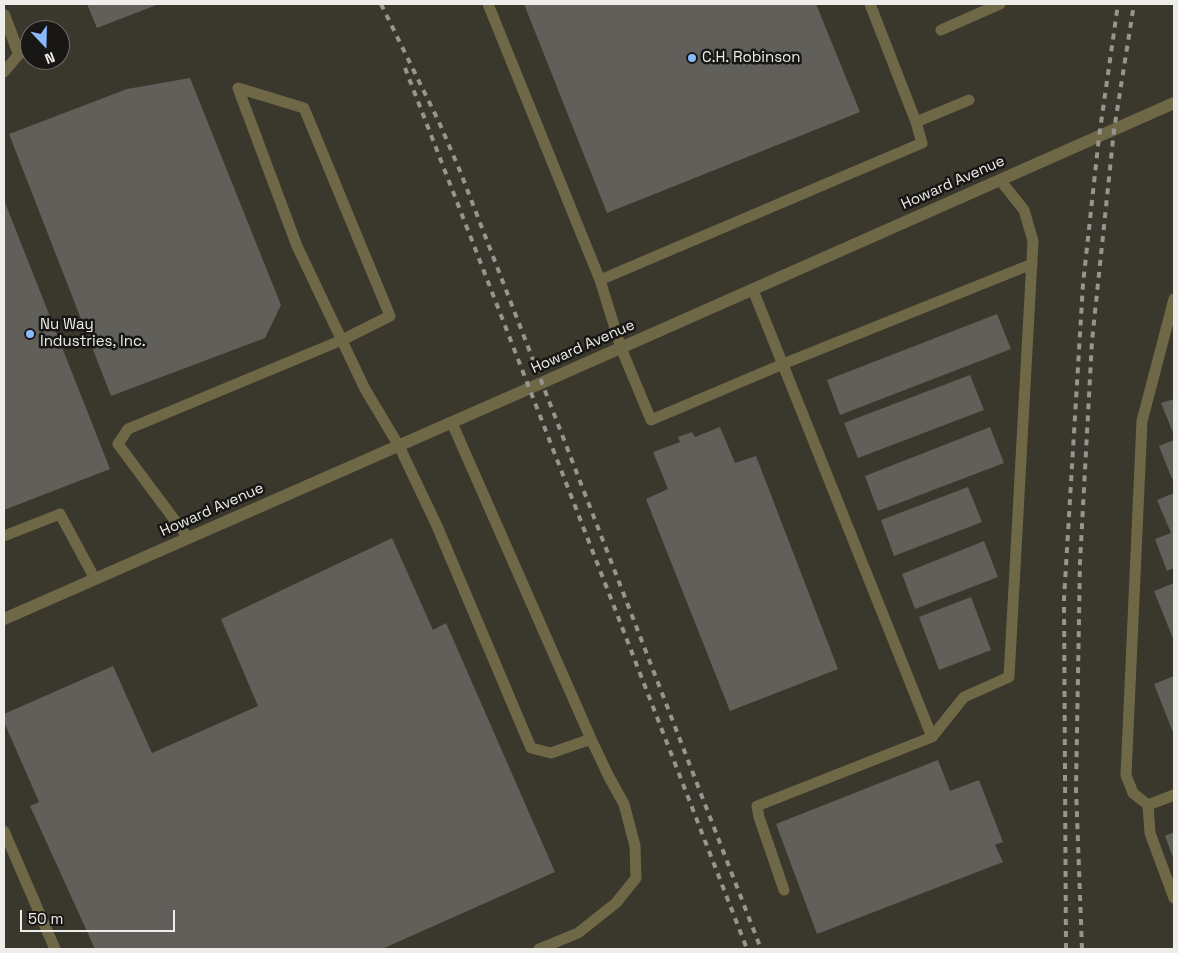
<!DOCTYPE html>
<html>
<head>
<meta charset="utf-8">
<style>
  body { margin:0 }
  #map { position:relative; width:1178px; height:953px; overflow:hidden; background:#302f2a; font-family:"Space Grotesk",sans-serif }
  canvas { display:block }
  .frame { position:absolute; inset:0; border:5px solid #eeedea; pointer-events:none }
  .north { position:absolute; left:20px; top:20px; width:50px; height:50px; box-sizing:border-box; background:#181715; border:1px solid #6e6d6a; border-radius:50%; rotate:159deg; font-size:14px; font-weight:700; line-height:20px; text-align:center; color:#eeedea }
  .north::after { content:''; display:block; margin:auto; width:18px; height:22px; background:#89bafc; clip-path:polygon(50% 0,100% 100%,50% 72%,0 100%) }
  .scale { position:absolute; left:20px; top:910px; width:155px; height:22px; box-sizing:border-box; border:2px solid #eeedea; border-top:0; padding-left:6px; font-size:15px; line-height:18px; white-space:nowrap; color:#eeedea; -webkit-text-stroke:4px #181715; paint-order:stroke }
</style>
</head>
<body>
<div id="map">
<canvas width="1178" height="953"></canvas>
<div class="frame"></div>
<div class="north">N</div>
<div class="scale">50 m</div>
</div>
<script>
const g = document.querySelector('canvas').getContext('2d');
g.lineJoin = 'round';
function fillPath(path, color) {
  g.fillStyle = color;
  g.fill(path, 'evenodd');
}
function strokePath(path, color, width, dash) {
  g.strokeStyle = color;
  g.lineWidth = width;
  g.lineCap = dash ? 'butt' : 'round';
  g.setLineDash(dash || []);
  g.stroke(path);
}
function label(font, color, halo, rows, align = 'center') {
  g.font = font + ' "Space Grotesk",sans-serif';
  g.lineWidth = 5;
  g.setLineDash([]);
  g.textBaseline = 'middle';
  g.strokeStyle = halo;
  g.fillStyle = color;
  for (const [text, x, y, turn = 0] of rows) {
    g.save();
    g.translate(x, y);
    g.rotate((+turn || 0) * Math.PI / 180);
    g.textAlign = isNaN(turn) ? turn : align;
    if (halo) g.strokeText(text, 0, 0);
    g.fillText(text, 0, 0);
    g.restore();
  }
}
const built = new Path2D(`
  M 4,4 L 1174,4 L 1174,949 L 4,949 ZM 30,30 L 60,30 L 60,60 L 30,60 Z`);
const building = new Path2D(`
  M 87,4 L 159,4 L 97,28 Z
  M 524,4 L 816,4 L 860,112 L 607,213 Z
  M 190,78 L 281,305 L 265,338 L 111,396 L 9,134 L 127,89 Z
  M 4,200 L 110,469 L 4,510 Z
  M 997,314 L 1011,349 L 840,415 L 827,380 Z
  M 970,375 L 984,410 L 858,458 L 844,423 Z
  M 1174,399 L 1174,435 L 1161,403 Z
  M 720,427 L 735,463 L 756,456 L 838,669 L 730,711 L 646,499 L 668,489 L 653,452 L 680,442 L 678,437 L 692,432 L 695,437 Z
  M 990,427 L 1004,463 L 878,511 L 865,476 Z
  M 1174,440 L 1174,478 L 1172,479 L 1159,446 Z
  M 968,487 L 982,522 L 894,556 L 881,520 Z
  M 1174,493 L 1174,568 L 1167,571 L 1155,539 L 1171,533 L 1157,500 Z
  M 392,538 L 433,630 L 446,623 L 555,872 L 382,949 L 95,949 L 30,806 L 39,802 L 4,722 L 4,714 L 113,666 L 152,753 L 258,706 L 221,619 Z
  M 984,541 L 998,577 L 915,609 L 902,574 Z
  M 1174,583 L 1174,641 L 1154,591 Z
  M 971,597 L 991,650 L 939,670 L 919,617 Z
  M 1174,676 L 1174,735 L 1154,684 Z
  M 938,760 L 950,791 L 979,780 L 1003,842 L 995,845 L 1003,862 L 817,934 L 776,824 Z
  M 1174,832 L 1174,860 L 1165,836 Z`);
const service = new Path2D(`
  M 488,4 L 600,280 L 621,348 L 651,420 L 783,364 L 1032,264
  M 941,30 L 1000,4
  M 4,72 L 19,54
  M 916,122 L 969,100
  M 600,280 L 922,143 L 916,122 L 870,4
  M 753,290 L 932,737
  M 1174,299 L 1142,421 L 1126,775 L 1133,793 L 1148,805 L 1174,795
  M 452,423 L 591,739 L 609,777 L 624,804 L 635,846 L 636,878 L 616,903 L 578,933 L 539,949
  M 4,536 L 60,514 L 95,579
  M 188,538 L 118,444 L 128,429 L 342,340 L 390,316 L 304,108 L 238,88 L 297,246 L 365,389 L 399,446 L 437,526 L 531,748 L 551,753 L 591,739
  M 1148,805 L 1150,833 L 1174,898
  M 4,831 L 55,949
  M 784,890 L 759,817 L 757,806 L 932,737 L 964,697 L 1009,677 L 1033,241 L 1024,210 L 1000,180`);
const minor = new Path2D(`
  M 4,15 L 19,54
  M 4,619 L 530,388 L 1174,103`);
const rail = new Path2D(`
  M 381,4 L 439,122 L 460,171 L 761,949
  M 405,68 L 747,949
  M 1066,949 L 1064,599 L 1083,284 L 1099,137 L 1118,4
  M 1082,949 L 1076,789 L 1080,562 L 1092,341 L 1114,130 L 1134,4`);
const markers = [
  [692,58,5,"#89bafc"],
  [30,334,5,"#89bafc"]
];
const poiNames = [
  ["C.H. Robinson",702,58],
  ["Nu Way",40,325],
  ["Industries, Inc.",40,342]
];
const streetNames = [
  ["Howard Avenue",953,183,-24],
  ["Howard Avenue",583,347,-24],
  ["Howard Avenue",212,510,-24]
];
fillPath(built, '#3a372c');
fillPath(building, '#605f59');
strokePath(service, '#6f6847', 11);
strokePath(minor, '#6f6847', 12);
strokePath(rail, '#969591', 4, [6, 6]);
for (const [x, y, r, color] of markers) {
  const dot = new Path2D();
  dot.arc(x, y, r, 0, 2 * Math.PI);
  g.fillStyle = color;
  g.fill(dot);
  strokePath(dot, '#181715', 2);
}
label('15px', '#eeedea', '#181715', poiNames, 'left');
label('15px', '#eeedea', '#181715', streetNames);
</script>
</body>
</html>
